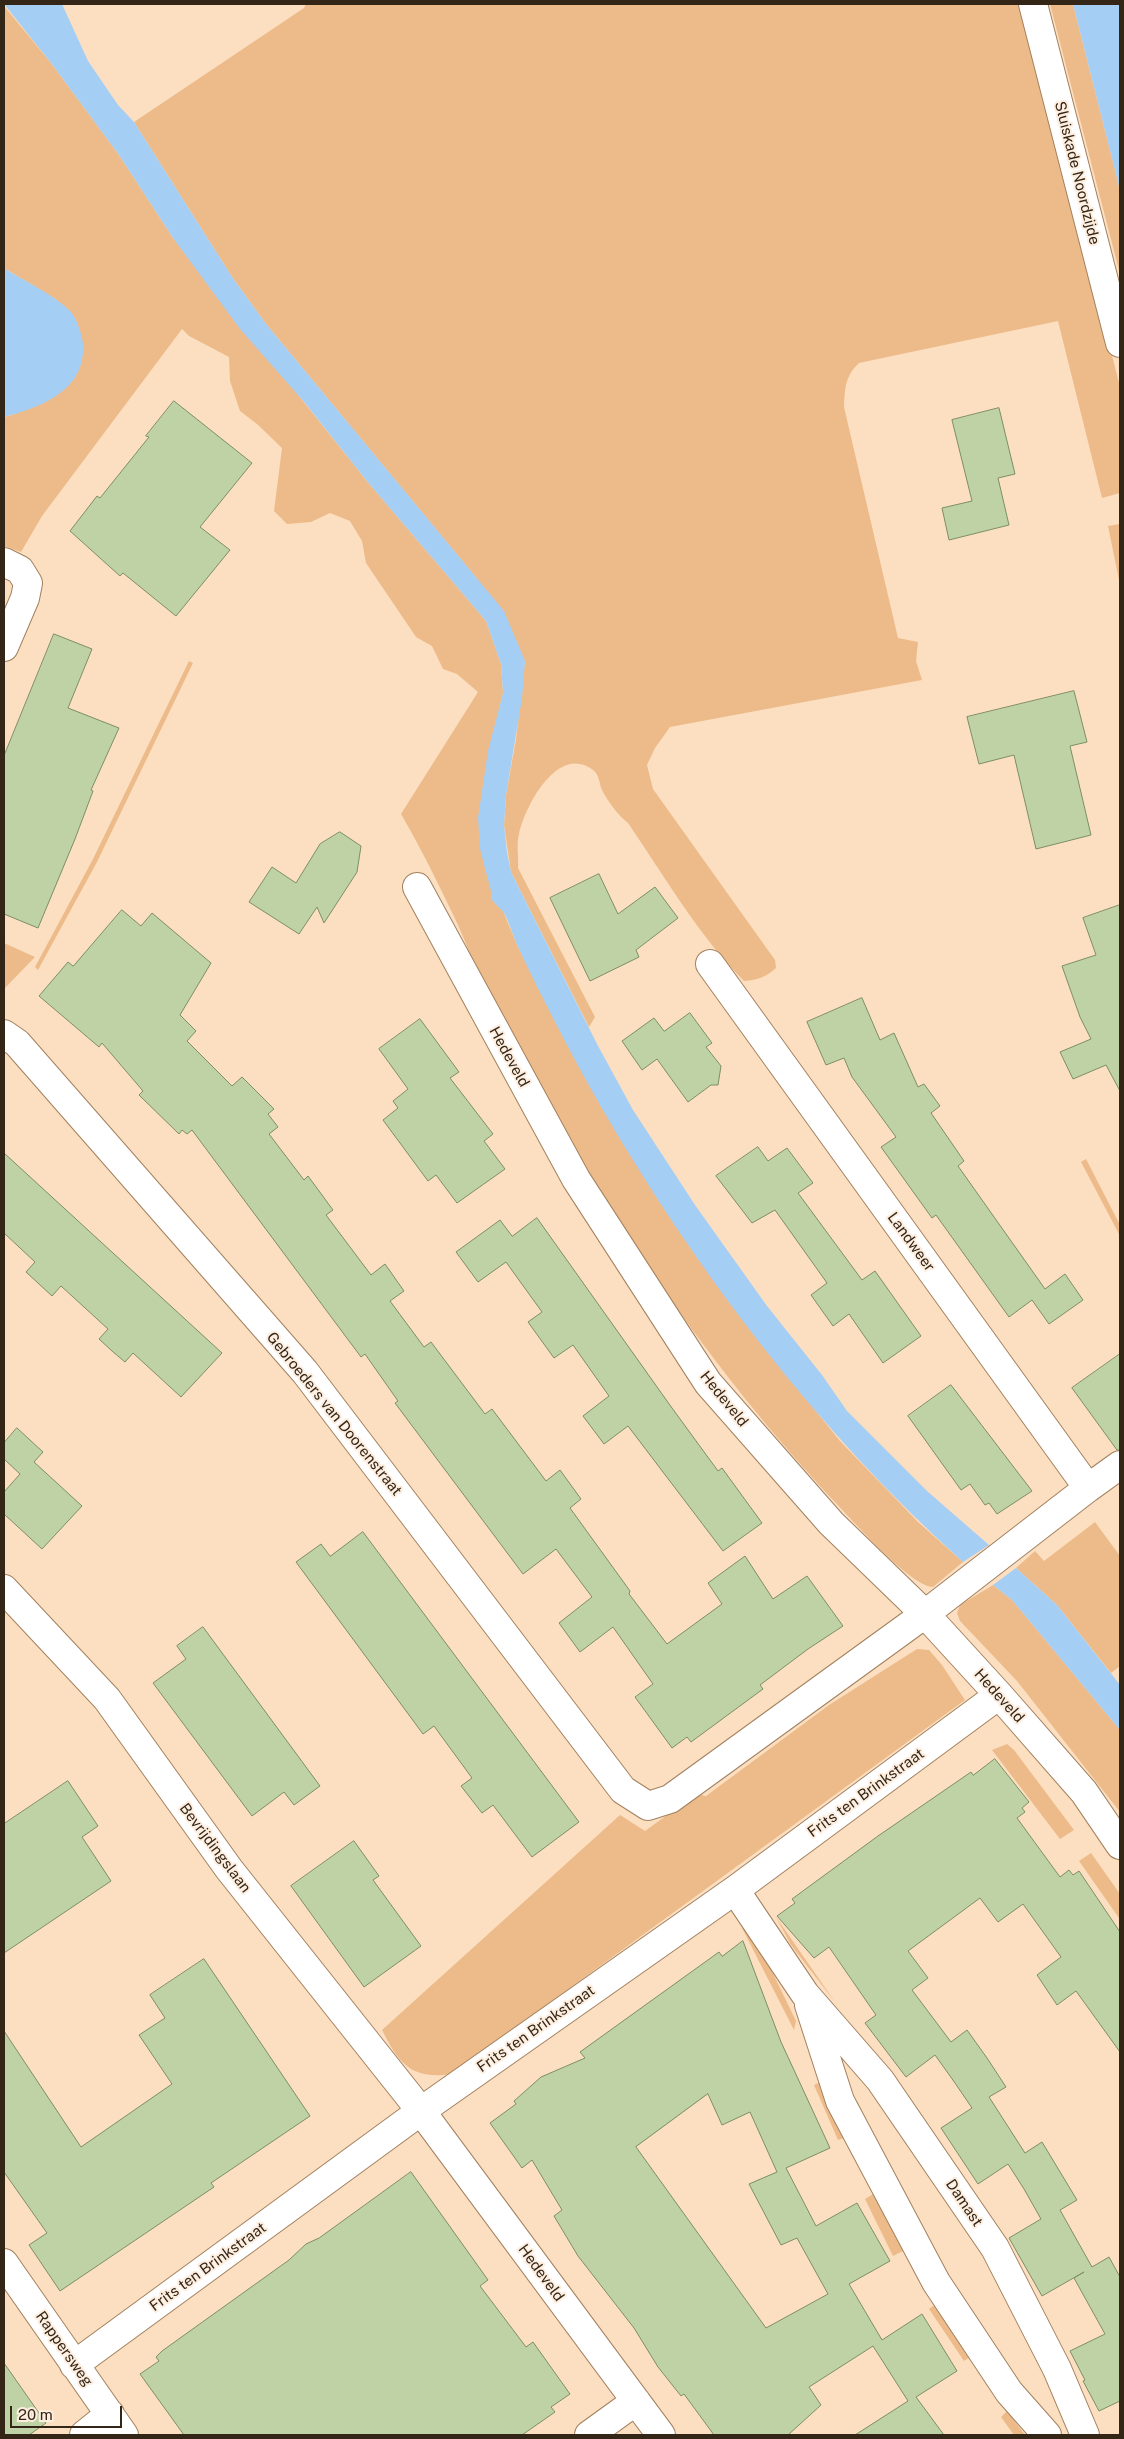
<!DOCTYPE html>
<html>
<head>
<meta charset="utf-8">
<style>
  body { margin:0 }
  #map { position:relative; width:1124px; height:2439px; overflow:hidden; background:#fcdec1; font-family:"Public Sans",sans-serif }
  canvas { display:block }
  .frame { position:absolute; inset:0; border:5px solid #332617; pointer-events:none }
  .scale { position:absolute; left:10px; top:2406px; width:112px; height:22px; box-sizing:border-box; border:2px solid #332617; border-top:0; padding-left:6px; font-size:15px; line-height:18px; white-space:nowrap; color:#332617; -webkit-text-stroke:4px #fdeee0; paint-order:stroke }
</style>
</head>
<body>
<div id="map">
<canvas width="1124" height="2439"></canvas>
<div class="frame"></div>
<div class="scale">20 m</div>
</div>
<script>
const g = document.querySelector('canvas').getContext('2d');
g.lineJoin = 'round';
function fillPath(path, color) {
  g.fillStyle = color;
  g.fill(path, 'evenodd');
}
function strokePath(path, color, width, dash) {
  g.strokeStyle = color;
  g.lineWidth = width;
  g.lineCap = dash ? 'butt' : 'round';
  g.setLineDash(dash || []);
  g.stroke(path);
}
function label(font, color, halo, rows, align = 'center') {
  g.font = font + ' "Public Sans",sans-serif';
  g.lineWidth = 4;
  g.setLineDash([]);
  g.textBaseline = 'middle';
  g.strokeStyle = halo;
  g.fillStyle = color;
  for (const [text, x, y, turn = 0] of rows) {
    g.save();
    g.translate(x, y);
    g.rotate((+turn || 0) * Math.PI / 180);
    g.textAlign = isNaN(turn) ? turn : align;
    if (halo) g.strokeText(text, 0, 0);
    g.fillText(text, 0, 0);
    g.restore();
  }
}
const green = new Path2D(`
  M 306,4 L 1023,4 L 1120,387 L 1120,493 L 1102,498 L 1058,321 L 859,363 C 845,376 845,388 844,407 L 898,638 L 918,642 L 916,661 L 922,680 L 670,727 L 655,748 L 647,765 L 653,789 L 775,960 L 776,968 C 766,977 758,980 744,981 C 698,935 665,877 628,823 C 618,815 608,802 602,790 C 599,784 600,775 593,770 C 558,743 525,806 519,834 C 516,845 519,856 518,868 L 595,1017 L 589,1027 L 511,872 L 504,825 L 506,795 L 516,739 L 525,661 L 478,580 L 266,324 L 232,277 L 134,122 L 304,8 Z
  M 1050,4 L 1073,4 L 1120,190 L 1120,274 Z
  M 4,6 L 51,63 L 119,155 L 173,238 L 366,480 L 486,621 L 501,664 L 503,693 L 497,719 L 491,898 L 503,911 L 518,947 L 558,1025 L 694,1252 L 752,1332 L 840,1441 L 918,1522 L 963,1562 L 933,1587 C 912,1586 863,1532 847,1515 C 698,1359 581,1178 484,986 C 474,966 467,945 458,925 C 440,887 422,850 401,814 L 478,692 L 457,674 L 443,669 L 432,646 L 416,637 L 366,563 L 362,541 L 350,521 L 330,513 L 311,522 L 287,524 L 274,511 L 282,448 L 257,424 L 240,411 L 230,381 L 229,357 L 189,336 L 182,329 L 42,516 L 21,552 L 4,546 L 4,417 L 15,414 L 57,300 L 4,268 Z
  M 1120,524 L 1120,585 L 1108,526 Z
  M 189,661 L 193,663 L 97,862 L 38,970 L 35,967 L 93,859 Z
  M 4,943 L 35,957 L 4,989 Z
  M 1086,1159 L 1120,1225 L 1120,1236 L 1081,1162 Z
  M 1095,1522 L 1120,1556 L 1120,1666 L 1111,1673 L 1057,1605 L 1016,1568 L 1035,1551 L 1044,1561 Z
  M 993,1585 L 1012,1600 L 1120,1730 L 1120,1812 L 1017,1681 L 960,1621 L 957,1613 L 960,1605 Z
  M 917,1649 L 929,1650 L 942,1665 L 965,1700 L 452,2074 C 412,2080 399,2064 382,2030 L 620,1815 L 645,1831 L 696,1794 L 706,1796 L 829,1705 Z
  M 1007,1744 L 1014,1750 L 1074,1830 L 1060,1839 L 992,1750 Z
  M 1091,1853 L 1120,1894 L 1119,1918 L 1079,1861 Z
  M 776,1917 L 835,2002 L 791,1945 Z
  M 749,1924 L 796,2021 L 794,2030 L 742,1928 Z
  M 822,2081 L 847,2137 L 838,2140 L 814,2085 Z
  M 875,2193 L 905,2250 L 893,2256 L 865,2199 Z
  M 937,2303 L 972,2356 L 964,2361 L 929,2309 Z
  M 1007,2411 L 1025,2435 L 1014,2435 L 1001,2417 Z`);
const water = new Path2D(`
  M 4,4 L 62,4 L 88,61 L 118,105 L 134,122 L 232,277 L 266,324 L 504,611 L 525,661 L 522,698 L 506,795 L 504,825 L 507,852 L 511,872 L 597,1044 L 633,1110 L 695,1205 L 767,1306 L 822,1375 L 847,1411 L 927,1491 L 989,1545 L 963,1562 C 818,1432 697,1273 600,1105 C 571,1054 543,1000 518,947 C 513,936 510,924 504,913 C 501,908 494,904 491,898 L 491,891 L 480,849 L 478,818 L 488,751 L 503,693 L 501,664 L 486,621 L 366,480 L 305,403 L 240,329 L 173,238 L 119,155 L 51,63 Z
  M 1073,4 L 1120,4 L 1120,190 Z
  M 4,268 C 24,281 55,295 71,312 C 77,319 82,335 83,344 C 86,390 42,407 4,417 Z
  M 1016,1568 L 1057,1605 L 1120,1685 L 1120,1730 L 1012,1600 L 993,1585 Z`);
const building = new Path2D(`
  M 174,401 L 252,463 L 200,527 L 230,550 L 176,616 L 123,573 L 120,576 L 70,531 L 97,496 L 100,498 L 149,437 L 146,436 Z
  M 999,408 L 1015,474 L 998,478 L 1009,525 L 949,540 L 942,508 L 972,501 L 952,420 Z
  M 54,634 L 92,649 L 68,708 L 119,728 L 91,790 L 93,791 L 75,839 L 38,928 L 4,914 L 4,756 Z
  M 1074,691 L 1087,742 L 1070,746 L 1091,835 L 1036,849 L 1014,755 L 979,764 L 967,717 Z
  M 340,832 L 361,846 L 357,872 L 324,923 L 317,907 L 299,934 L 249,902 L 272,867 L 296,883 L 320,844 Z
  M 599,874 L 618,914 L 655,887 L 678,918 L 636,950 L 639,957 L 590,981 L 550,898 Z
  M 1120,905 L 1120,1091 L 1106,1065 L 1073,1079 L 1060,1052 L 1091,1039 L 1080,1017 L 1062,966 L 1096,955 L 1083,918 Z
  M 122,910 L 141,926 L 152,913 L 211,963 L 180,1015 L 196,1031 L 187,1041 L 232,1086 L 242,1077 L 274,1109 L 268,1114 L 278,1127 L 269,1134 L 304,1180 L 308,1176 L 333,1210 L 326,1215 L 371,1275 L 385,1264 L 404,1291 L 390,1301 L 424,1347 L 431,1342 L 485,1414 L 492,1409 L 546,1481 L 560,1470 L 581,1499 L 570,1508 L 630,1591 L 629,1594 L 667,1644 L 722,1604 L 708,1583 L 745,1556 L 773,1599 L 807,1576 L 843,1626 L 808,1649 L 760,1685 L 763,1689 L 691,1742 L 687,1737 L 672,1748 L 635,1697 L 653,1684 L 613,1627 L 580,1652 L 559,1623 L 592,1597 L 556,1549 L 523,1574 L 395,1403 L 398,1401 L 365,1354 L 361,1357 L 192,1130 L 187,1134 L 182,1130 L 179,1134 L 139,1095 L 143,1091 L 102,1043 L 99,1047 L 39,996 L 68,962 L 73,966 Z
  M 862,998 L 880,1040 L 894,1033 L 918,1087 L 924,1084 L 940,1106 L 931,1113 L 964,1161 L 958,1166 L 1045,1289 L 1065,1274 L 1083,1300 L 1049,1324 L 1032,1300 L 1009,1317 L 936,1215 L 932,1218 L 881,1147 L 896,1137 L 852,1077 L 844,1058 L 826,1065 L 807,1022 Z
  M 690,1013 L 712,1043 L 706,1047 L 721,1066 L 718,1085 L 711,1085 L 688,1102 L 657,1059 L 642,1070 L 622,1041 L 654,1018 L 664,1031 Z
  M 420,1019 L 459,1072 L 450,1078 L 493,1134 L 484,1141 L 505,1169 L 457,1203 L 436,1175 L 428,1181 L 383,1120 L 398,1108 L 393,1101 L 408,1089 L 379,1049 Z
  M 758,1147 L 768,1161 L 787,1148 L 813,1183 L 798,1193 L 862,1280 L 875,1271 L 921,1336 L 883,1363 L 849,1314 L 833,1326 L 811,1295 L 827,1283 L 775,1210 L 752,1223 L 716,1176 Z
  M 4,1153 L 222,1353 L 181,1397 L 133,1353 L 125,1362 L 112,1351 L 99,1339 L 108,1329 L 61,1286 L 52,1296 L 26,1272 L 35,1262 L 4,1233 Z
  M 537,1218 L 672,1408 L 718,1471 L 722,1468 L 762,1523 L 723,1551 L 628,1426 L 604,1444 L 583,1416 L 609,1396 L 573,1345 L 554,1358 L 528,1322 L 542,1312 L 506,1262 L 478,1282 L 456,1252 L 500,1220 L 512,1236 Z
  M 1120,1354 L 1120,1450 L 1117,1450 L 1072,1388 Z
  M 951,1385 L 1032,1491 L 997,1514 L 989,1503 L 985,1505 L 970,1484 L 961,1490 L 908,1416 Z
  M 17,1428 L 43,1452 L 34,1462 L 82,1506 L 42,1549 L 4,1514 L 4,1492 L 20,1474 L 4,1459 L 4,1443 Z
  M 363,1532 L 579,1822 L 532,1857 L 493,1805 L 482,1813 L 461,1786 L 472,1778 L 434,1726 L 423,1734 L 296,1562 L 321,1544 L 330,1556 Z
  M 203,1627 L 320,1786 L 294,1805 L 284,1792 L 252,1816 L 153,1683 L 186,1659 L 177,1646 Z
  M 995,1759 L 1029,1802 L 1022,1808 L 1025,1812 L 1017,1818 L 1060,1877 L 1069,1870 L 1073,1875 L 1079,1871 L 1120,1932 L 1120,2052 L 1076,1991 L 1057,2005 L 1037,1975 L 1061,1957 L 1023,1904 L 998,1922 L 980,1898 L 908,1951 L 928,1978 L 912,1990 L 951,2042 L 967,2030 L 987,2058 L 1006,2087 L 989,2097 L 1025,2153 L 1042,2142 L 1077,2200 L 1060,2210 L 1092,2267 L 1109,2257 L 1120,2277 L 1120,2401 L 1099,2411 L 1083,2381 L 1085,2380 L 1070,2351 L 1105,2334 L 1074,2278 L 1084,2272 L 1042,2296 L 1009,2238 L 1041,2219 L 1024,2189 L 1008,2164 L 978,2184 L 941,2128 L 972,2108 L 955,2083 L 935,2055 L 906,2077 L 865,2023 L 876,2015 L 829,1947 L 814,1958 L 777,1916 L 795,1903 L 792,1899 L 878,1836 L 971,1772 L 973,1775 Z
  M 68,1781 L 98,1826 L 82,1837 L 111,1881 L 4,1953 L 4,1824 Z
  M 354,1841 L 379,1876 L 373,1880 L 421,1946 L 364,1987 L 291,1886 Z
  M 743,1941 L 781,2042 L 830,2148 L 786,2168 L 816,2226 L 857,2203 L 874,2233 L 890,2261 L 849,2284 L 882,2340 L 922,2314 L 957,2371 L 916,2397 L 944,2435 L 855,2435 L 908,2401 L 873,2346 L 809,2387 L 821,2405 L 788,2435 L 714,2435 L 684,2394 L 681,2396 L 658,2367 L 634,2328 L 578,2256 L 554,2216 L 562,2210 L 532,2160 L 522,2168 L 490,2123 L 516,2104 L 514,2101 L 541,2077 L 585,2058 L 580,2052 L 719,1952 L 722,1956 ZM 708,2094 L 722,2125 L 750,2112 L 777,2172 L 749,2184 L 781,2245 L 797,2238 L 828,2294 L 766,2328 L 636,2147 Z
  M 204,1959 L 310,2116 L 211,2183 L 214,2187 L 60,2291 L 29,2245 L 47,2233 L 4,2172 L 4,2031 L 81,2147 L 172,2084 L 139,2035 L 165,2018 L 150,1995 Z
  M 411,2172 L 488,2280 L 480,2286 L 526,2347 L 533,2342 L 570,2394 L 551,2407 L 555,2412 L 522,2435 L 184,2435 L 140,2374 L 159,2361 L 156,2357 L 162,2351 L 289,2260 L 306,2244 L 319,2238 Z
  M 4,2363 L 46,2423 L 29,2435 L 4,2435 Z`);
const street = new Path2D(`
  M 1033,4 L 1120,343
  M 4,562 L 20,570 L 28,583 L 25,598 L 4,647
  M 417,887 L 576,1179 L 708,1383 L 831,1523 L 925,1614 L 999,1695 L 1084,1792 L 1120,1845
  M 710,964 L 1088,1488 L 1120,1465
  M 4,1034 L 17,1043 L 305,1372 L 623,1790 L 648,1806 L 670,1799 L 925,1614 L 1088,1488
  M 4,1589 L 107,1699 L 229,1869 L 421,2111 L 661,2435
  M 735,1890 L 805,1994 L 880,2080 L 995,2248 L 1057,2369 L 1085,2435
  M 809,2005 L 840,2101 L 936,2282 L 1009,2392 L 1047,2435
  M 4,2263 L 124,2435
  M 74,2365 L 421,2111 L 735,1890 L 999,1695
  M 84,2435 L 110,2414
  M 589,2435 L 636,2401`);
const streetNames = [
  ["Sluiskade Noordzijde",1077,173,76],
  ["Hedeveld",509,1057,61],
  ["Landweer",911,1242,54],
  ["Hedeveld",724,1399,51],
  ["Gebroeders van Doorenstraat",334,1414,51],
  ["Hedeveld",999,1696,48],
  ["Frits ten Brinkstraat",866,1793,-36],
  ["Bevrijdingslaan",215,1848,53],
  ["Frits ten Brinkstraat",536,2029,-35],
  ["Damast",964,2203,56],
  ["Frits ten Brinkstraat",208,2267,-36],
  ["Hedeveld",541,2273,54],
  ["Rappersweg",64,2349,55]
];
fillPath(green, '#edbb89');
fillPath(water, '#a5cef4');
fillPath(building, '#bfd2a5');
strokePath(building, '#7c8e64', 1);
strokePath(street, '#a2815e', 30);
strokePath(street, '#fff', 28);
label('15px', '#332617', '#fdeee0', streetNames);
</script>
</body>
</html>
